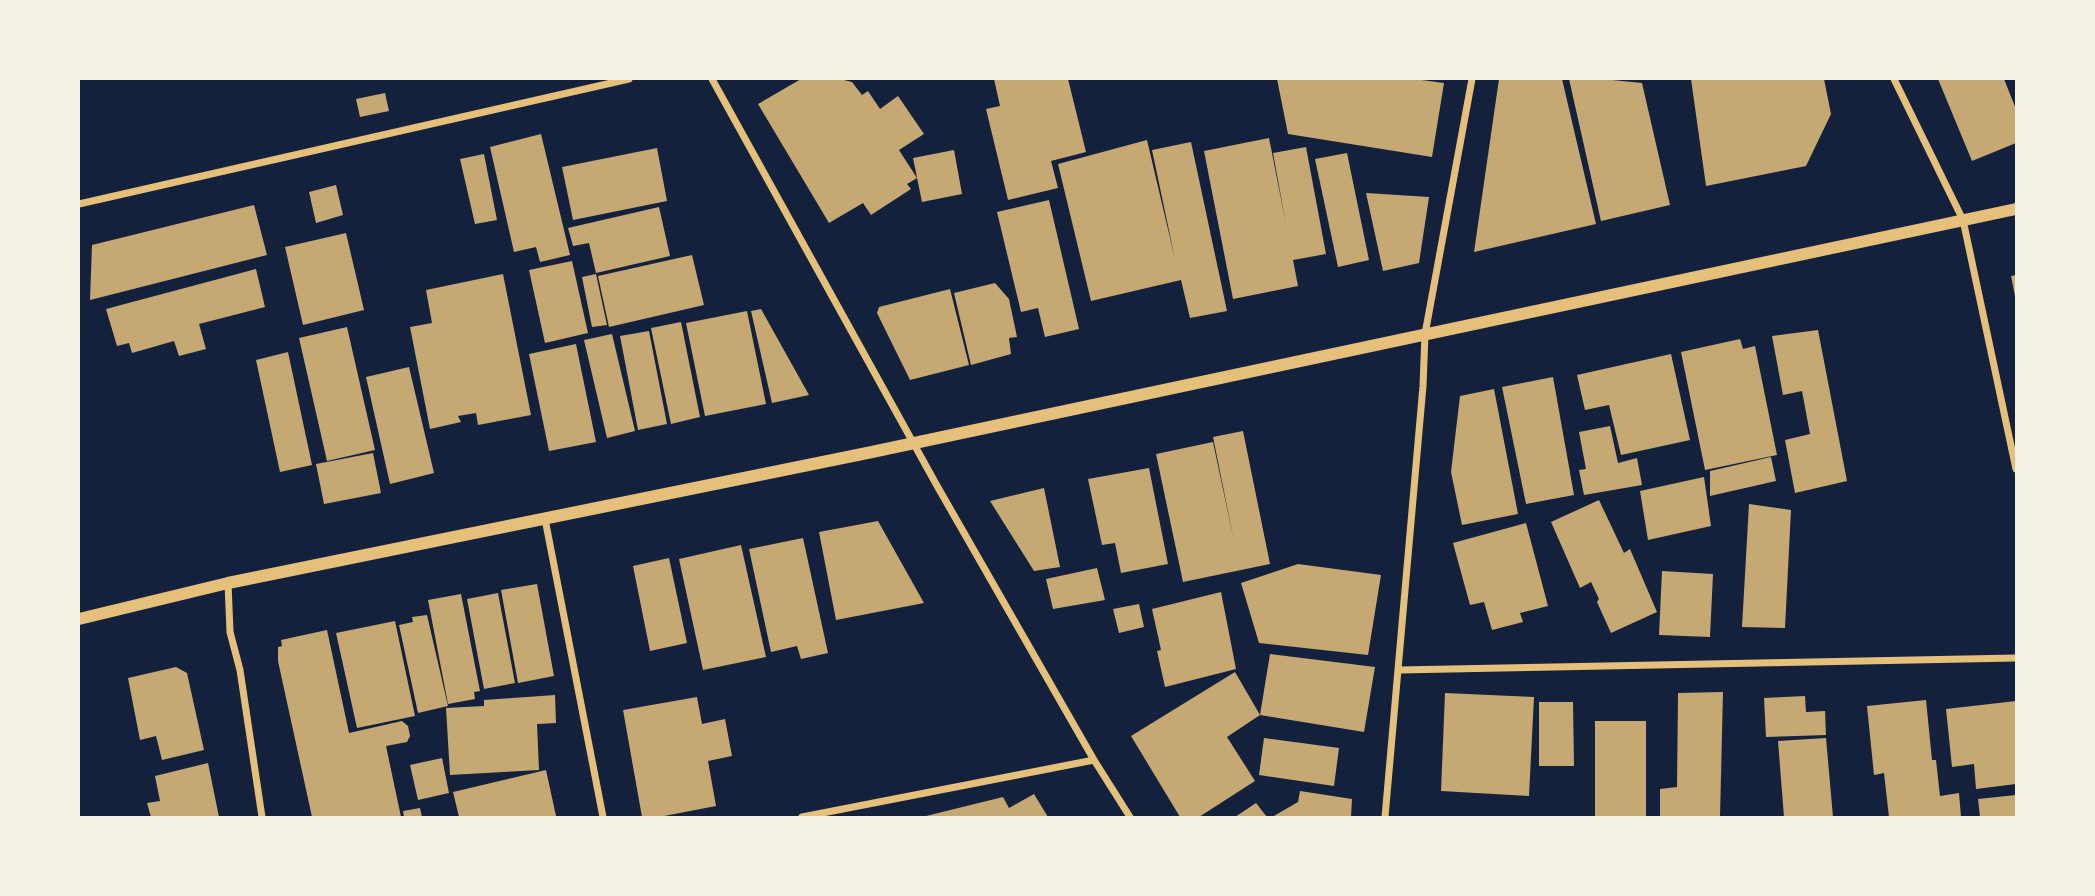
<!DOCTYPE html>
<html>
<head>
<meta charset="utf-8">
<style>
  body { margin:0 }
  #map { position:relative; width:2095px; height:896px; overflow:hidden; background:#14213d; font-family:Lato,sans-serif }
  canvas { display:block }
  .frame { position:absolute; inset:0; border:80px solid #f6f1e7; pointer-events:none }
</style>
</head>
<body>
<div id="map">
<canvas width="2095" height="896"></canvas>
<div class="frame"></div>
</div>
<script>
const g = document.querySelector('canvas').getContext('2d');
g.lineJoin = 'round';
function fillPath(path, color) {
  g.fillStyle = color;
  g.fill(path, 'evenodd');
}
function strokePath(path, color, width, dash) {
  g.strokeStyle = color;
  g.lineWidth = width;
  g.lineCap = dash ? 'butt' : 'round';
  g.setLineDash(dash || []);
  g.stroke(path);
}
const building = new Path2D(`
  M 801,79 L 840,79 L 852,82 L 862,95 L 868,91 L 880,109 L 898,96 L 924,134 L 899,150 L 917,178 L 907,184 L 911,189 L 871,215 L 863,203 L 829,223 L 758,104 Z
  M 994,79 L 1068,79 L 1086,152 L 1051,161 L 1058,188 L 1008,200 L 986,109 L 1000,106 Z
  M 1277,79 L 1414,79 L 1444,83 L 1432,157 L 1288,134 Z
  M 1499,79 L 1562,79 L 1596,224 L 1474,252 Z
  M 1569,79 L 1602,79 L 1642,83 L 1670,205 L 1601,221 Z
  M 1691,79 L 1824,79 L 1831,114 L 1806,166 L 1706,186 Z
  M 1938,79 L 2004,79 L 2016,109 L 2016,143 L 1972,161 Z
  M 385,93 L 389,111 L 360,117 L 356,99 Z
  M 541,134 L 570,255 L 540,262 L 536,247 L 514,252 L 490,147 Z
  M 1269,138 L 1286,224 L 1273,153 L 1306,147 L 1326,254 L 1293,260 L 1298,286 L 1233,299 L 1204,151 Z
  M 1147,140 L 1175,259 L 1152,150 L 1191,142 L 1227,311 L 1190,318 L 1181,280 L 1091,301 L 1058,164 Z
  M 657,148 L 667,201 L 573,220 L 562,167 Z
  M 954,150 L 962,194 L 922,202 L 913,158 Z
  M 1347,153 L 1369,260 L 1338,267 L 1315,159 Z
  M 484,154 L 497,220 L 475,224 L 460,159 Z
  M 336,185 L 343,215 L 316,223 L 309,192 Z
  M 1366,193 L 1429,197 L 1419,263 L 1383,271 Z
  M 1049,200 L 1079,329 L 1045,337 L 1038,308 L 1021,312 L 997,212 Z
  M 254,205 L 267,255 L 90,300 L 92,245 Z
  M 659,207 L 670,256 L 596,273 L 589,243 L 573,246 L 568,228 Z
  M 346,233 L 364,310 L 303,325 L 285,247 Z
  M 692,255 L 704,305 L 609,327 L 598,276 Z
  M 572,261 L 588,333 L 545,343 L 529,270 Z
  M 256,269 L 265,307 L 199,324 L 206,349 L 179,356 L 174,341 L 132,353 L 129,343 L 117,346 L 106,309 Z
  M 503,274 L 531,415 L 478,425 L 476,413 L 458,416 L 461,422 L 430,429 L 410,327 L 432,323 L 426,290 Z
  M 596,274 L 607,325 L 592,327 L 582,277 Z
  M 2016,275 L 2016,296 L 2015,296 L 2011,276 Z
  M 995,283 L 1009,299 L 1017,337 L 1009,338 L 1011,354 L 971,365 L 954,293 Z
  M 950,289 L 969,365 L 910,380 L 877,313 L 879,307 Z
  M 761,309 L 809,395 L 772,403 L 751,311 Z
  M 747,311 L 766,404 L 705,416 L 686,323 Z
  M 681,322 L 700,417 L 671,424 L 651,328 Z
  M 347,327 L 375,450 L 327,461 L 299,338 Z
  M 1818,330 L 1847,481 L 1795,493 L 1785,440 L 1810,434 L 1802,391 L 1783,395 L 1772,336 Z
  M 649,331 L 667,424 L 638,430 L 620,336 Z
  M 612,334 L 635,431 L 607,438 L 584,340 Z
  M 1740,339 L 1743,349 L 1755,346 L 1777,455 L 1705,470 L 1681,352 Z
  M 576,344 L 596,442 L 549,451 L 529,354 Z
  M 288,352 L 312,465 L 280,472 L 256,360 Z
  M 1671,354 L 1690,440 L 1621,455 L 1609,405 L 1585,410 L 1577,375 Z
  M 409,367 L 434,473 L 390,484 L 366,377 Z
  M 1553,377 L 1574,495 L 1526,504 L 1502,387 Z
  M 1494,389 L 1518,514 L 1462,525 L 1451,472 L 1460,396 Z
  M 1610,426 L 1618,463 L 1637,458 L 1642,485 L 1584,495 L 1579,470 L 1586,469 L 1579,432 Z
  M 1243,431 L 1270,564 L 1183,582 L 1156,454 L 1213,442 L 1234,541 L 1213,437 Z
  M 373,453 L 381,493 L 324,504 L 316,464 Z
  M 1771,457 L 1776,481 L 1710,496 L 1710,471 Z
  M 1149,468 L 1168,564 L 1121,573 L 1115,543 L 1102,545 L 1088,479 Z
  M 1704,477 L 1711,526 L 1648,540 L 1640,491 Z
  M 1044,488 L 1060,567 L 1034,571 L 990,501 Z
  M 1599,500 L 1624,553 L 1630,549 L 1657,612 L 1611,633 L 1597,602 L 1599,599 L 1591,582 L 1580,588 L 1551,522 Z
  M 1749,504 L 1791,510 L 1785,628 L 1742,627 Z
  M 878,521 L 924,603 L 836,620 L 819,532 Z
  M 1526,523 L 1548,606 L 1520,613 L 1523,622 L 1492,630 L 1484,602 L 1470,605 L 1453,543 Z
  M 803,538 L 828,653 L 801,659 L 797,646 L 771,652 L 749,549 Z
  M 741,545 L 766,657 L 703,670 L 679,559 Z
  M 669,558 L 687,643 L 650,651 L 633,566 Z
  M 1298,564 L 1381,575 L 1368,655 L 1259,643 L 1241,583 Z
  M 1097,568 L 1105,600 L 1053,609 L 1046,579 Z
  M 1662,571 L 1713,574 L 1710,637 L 1659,635 Z
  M 537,584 L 554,676 L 518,683 L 501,590 Z
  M 1221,592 L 1236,669 L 1165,687 L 1157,651 L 1161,650 L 1152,609 Z
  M 498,593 L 515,683 L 484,689 L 467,599 Z
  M 461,594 L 480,691 L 474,692 L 475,699 L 448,704 L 428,600 Z
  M 1139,604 L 1144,627 L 1119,633 L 1113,609 Z
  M 427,615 L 448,706 L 418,713 L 399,625 L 413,622 L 412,617 Z
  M 395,621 L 415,716 L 357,728 L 336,633 Z
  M 327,630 L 349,733 L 402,721 L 408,726 L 410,736 L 407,742 L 386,746 L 401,817 L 312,817 L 278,661 L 278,647 L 282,646 L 281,640 Z
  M 1270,654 L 1375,667 L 1364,732 L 1260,715 Z
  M 176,667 L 187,673 L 204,750 L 162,760 L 156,736 L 140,740 L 128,678 Z
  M 1235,672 L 1260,715 L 1227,737 L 1255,781 L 1199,817 L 1180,817 L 1131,736 Z
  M 1723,692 L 1720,817 L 1660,817 L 1660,789 L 1677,787 L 1678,693 Z
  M 1445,693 L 1534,697 L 1529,796 L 1441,791 Z
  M 555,695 L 556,723 L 537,724 L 539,770 L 450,775 L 446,708 L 484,706 L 484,700 Z
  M 1805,696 L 1806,712 L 1825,711 L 1826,735 L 1766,737 L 1764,698 Z
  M 697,697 L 702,724 L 725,719 L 732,756 L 708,761 L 716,806 L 659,817 L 642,817 L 623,710 Z
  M 1926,700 L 1932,760 L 1936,760 L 1940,796 L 1959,793 L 1961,817 L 1889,817 L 1884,773 L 1874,775 L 1867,706 Z
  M 2016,701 L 2016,784 L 1976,789 L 1974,764 L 1952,767 L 1946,709 Z
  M 1539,702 L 1573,702 L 1574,766 L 1539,766 Z
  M 1595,721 L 1646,721 L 1646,817 L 1595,817 Z
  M 1264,738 L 1339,748 L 1334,786 L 1259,775 Z
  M 1826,738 L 1833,817 L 1784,817 L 1778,741 Z
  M 442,758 L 449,793 L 418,800 L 410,765 Z
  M 208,763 L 219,817 L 151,817 L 147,803 L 160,801 L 155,776 Z
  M 546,770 L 556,816 L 459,817 L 453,792 Z
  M 1300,791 L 1352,799 L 1351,817 L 1272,817 L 1298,802 Z
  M 1034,794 L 1048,817 L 922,817 L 1003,797 L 1009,808 Z
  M 2016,795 L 2016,817 L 1980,817 L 1978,799 Z
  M 1256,803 L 1267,817 L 1235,817 Z
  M 420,808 L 422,817 L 404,817 L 403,811 Z`);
const minor = new Path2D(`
  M 712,79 L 936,484 L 1094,760 L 1130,817
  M 1894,79 L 1963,220 L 2016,469
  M 79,204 L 629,79
  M 545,519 L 603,817
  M 228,583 L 230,632 L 240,670 L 262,817
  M 1399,670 L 2016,658
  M 802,817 L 1094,760
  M 1385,817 L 1423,386 L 1425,334 L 1472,79`);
const tertiary = new Path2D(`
  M 79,619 L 228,583 L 872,452 L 2016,209`);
fillPath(building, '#c6a872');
strokePath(minor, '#e5c07b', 7);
strokePath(tertiary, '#e5c07b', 12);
</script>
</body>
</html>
